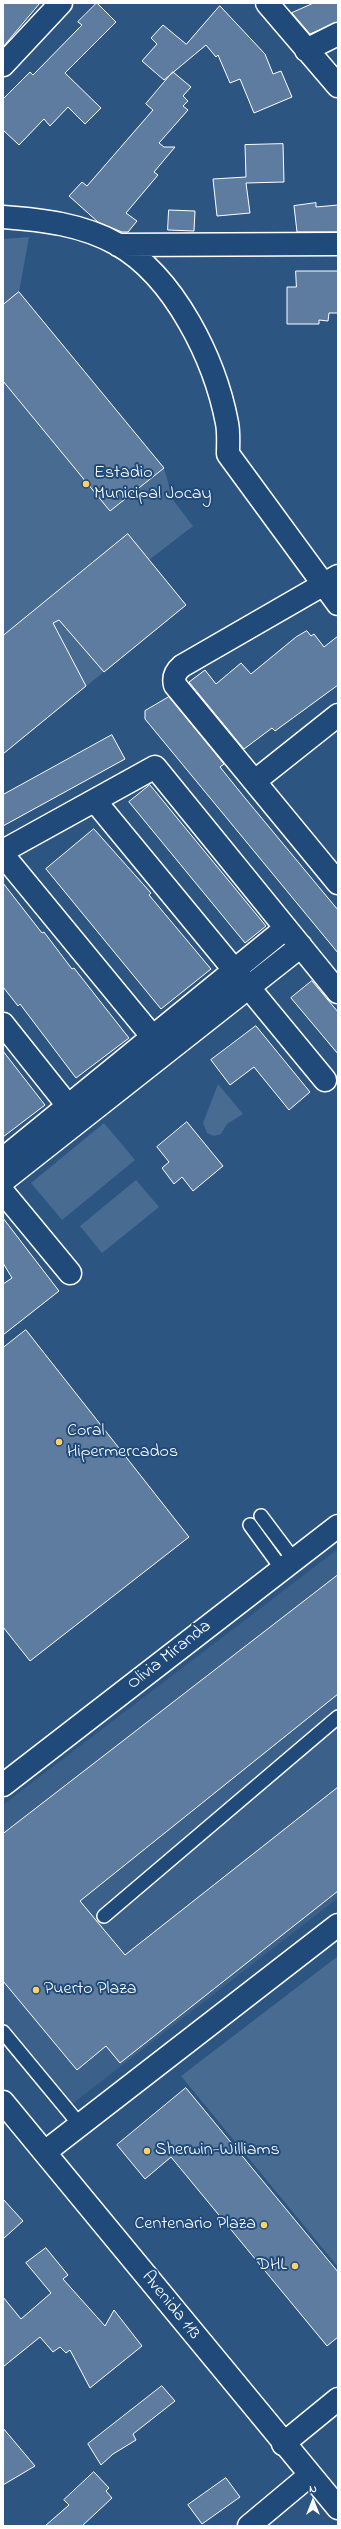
<!DOCTYPE html>
<html>
<head>
<meta charset="utf-8">
<style>
  body { margin:0 }
  #map { position:relative; width:341px; height:2529px; overflow:hidden; background:#2c5582; font-family:"Indie Flower",sans-serif }
  canvas { display:block }
  .frame { position:absolute; inset:0; border:4px solid #fff; pointer-events:none }
  .north { position:absolute; left:293px; top:2481px; width:40px; height:40px; -webkit-text-stroke:3px #1f4a7a; paint-order:stroke; rotate:0deg; font-size:11px; font-weight:700; line-height:16px; text-align:center; color:#fff }
  .north::after { content:''; display:block; margin:auto; width:14px; height:18px; background:#fff; clip-path:polygon(50% 0,100% 100%,50% 72%,0 100%) }
</style>
</head>
<body>
<div id="map">
<canvas width="341" height="2529"></canvas>
<div class="frame"></div>
<div class="north">N</div>
</div>
<script>
const g = document.querySelector('canvas').getContext('2d');
g.lineJoin = 'round';
function fillPath(path, color) {
  g.fillStyle = color;
  g.fill(path, 'evenodd');
}
function strokePath(path, color, width, dash) {
  g.strokeStyle = color;
  g.lineWidth = width;
  g.lineCap = dash ? 'butt' : 'round';
  g.setLineDash(dash || []);
  g.stroke(path);
}
function label(font, color, halo, rows, align = 'center') {
  g.font = font + ' "Indie Flower",sans-serif';
  g.lineWidth = 4;
  g.setLineDash([]);
  g.textBaseline = 'middle';
  g.strokeStyle = halo;
  g.fillStyle = color;
  for (const [text, x, y, turn = 0] of rows) {
    g.save();
    g.translate(x, y);
    g.rotate((+turn || 0) * Math.PI / 180);
    g.textAlign = isNaN(turn) ? turn : align;
    if (halo) g.strokeText(text, 0, 0);
    g.fillText(text, 0, 0);
    g.restore();
  }
}
const built = new Path2D(`
  M 338,1549 L 338,1898 L 72,2104 L 3,2020 L 3,1805 Z`);
const green = new Path2D(`
  M 29,237 L 19,292 L 164,468 L 173,500 L 193,526 L 149,560 L 186,605 L 3,754 L 3,239 Z
  M 218,1084 L 243,1114 L 227,1124 L 221,1134 L 214,1136 L 207,1133 L 203,1123 Z
  M 104,1123 L 135,1160 L 62,1220 L 31,1183 Z
  M 136,1180 L 159,1207 L 102,1253 L 80,1226 Z
  M 338,1956 L 338,2267 L 181,2076 Z`);
const building = new Path2D(`
  M 3,3 L 40,3 L 3,47 Z
  M 97,3 L 116,22 L 65,73 L 101,108 L 85,124 L 68,107 L 50,126 L 44,119 L 19,145 L 3,130 L 3,99 L 30,72 L 33,75 L 82,25 L 78,22 Z
  M 314,3 L 338,3 L 338,22 L 310,34 L 292,13 Z
  M 220,6 L 265,54 L 273,74 L 281,71 L 292,97 L 254,113 L 240,79 L 230,83 L 218,55 L 216,57 L 206,45 L 164,80 L 142,61 L 157,44 L 151,38 L 163,25 L 186,44 Z
  M 173,72 L 191,87 L 183,96 L 188,101 L 183,106 L 188,110 L 159,143 L 164,147 L 175,147 L 154,172 L 158,175 L 126,213 L 137,221 L 128,232 L 122,232 L 98,222 L 69,196 L 82,182 L 87,186 L 153,110 L 146,104 Z
  M 283,144 L 284,182 L 246,183 L 250,213 L 217,216 L 213,179 L 246,177 L 245,145 Z
  M 316,203 L 316,207 L 338,205 L 338,232 L 297,232 L 294,206 Z
  M 169,210 L 195,211 L 194,231 L 168,230 Z
  M 296,271 L 338,271 L 338,313 L 329,313 L 328,321 L 319,320 L 319,324 L 287,324 L 287,287 L 296,287 Z
  M 19,292 L 164,468 L 110,511 L 3,381 L 3,305 Z
  M 128,534 L 186,605 L 104,672 L 59,620 L 53,623 L 86,686 L 3,754 L 3,636 Z
  M 307,631 L 311,636 L 314,634 L 324,647 L 338,636 L 338,685 L 275,731 L 272,728 L 244,749 L 189,682 L 205,670 L 216,684 L 241,663 L 251,674 L 296,637 Z
  M 169,697 L 224,764 L 220,767 L 245,798 L 338,910 L 338,953 L 145,719 L 145,711 Z
  M 112,735 L 125,759 L 3,826 L 3,795 Z
  M 150,785 L 266,926 L 245,943 L 129,802 Z
  M 94,829 L 151,893 L 149,895 L 211,969 L 161,1009 L 46,869 Z
  M 3,883 L 42,933 L 44,932 L 72,969 L 74,968 L 129,1038 L 76,1078 L 20,1004 L 18,1006 L 3,987 Z
  M 312,981 L 338,1012 L 338,1054 L 291,998 Z
  M 256,1026 L 310,1092 L 289,1110 L 254,1067 L 230,1085 L 211,1060 Z
  M 3,1051 L 45,1105 L 3,1137 Z
  M 187,1122 L 223,1166 L 193,1191 L 182,1177 L 174,1184 L 162,1168 L 169,1162 L 157,1147 Z
  M 3,1218 L 59,1291 L 3,1335 L 3,1284 L 12,1278 L 3,1263 Z
  M 26,1330 L 189,1537 L 30,1661 L 3,1627 L 3,1348 Z
  M 338,1575 L 338,1694 L 80,1901 L 125,1955 L 338,1787 L 338,1891 L 120,2063 L 106,2046 L 77,2070 L 3,1981 L 3,1834 Z
  M 186,2088 L 338,2272 L 338,2337 L 327,2346 L 171,2157 L 145,2179 L 117,2145 Z
  M 3,2199 L 23,2221 L 3,2239 Z
  M 46,2248 L 68,2275 L 63,2279 L 105,2326 L 114,2310 L 142,2346 L 90,2388 L 70,2350 L 66,2353 L 60,2347 L 53,2352 L 40,2337 L 3,2367 L 3,2297 L 21,2319 L 51,2293 L 26,2263 Z
  M 162,2386 L 175,2401 L 133,2434 L 136,2440 L 113,2454 L 101,2465 L 88,2444 Z
  M 3,2428 L 35,2466 L 3,2485 Z
  M 94,2472 L 109,2488 L 106,2491 L 112,2498 L 82,2526 L 45,2526 L 69,2505 L 64,2500 Z
  M 226,2478 L 240,2497 L 202,2524 L 188,2505 Z`);
const lane = new Path2D(`
  M 261,1516 L 294,1560
  M 250,1525 L 282,1569
  M 104,1916 L 338,1717
  M 3,2032 L 80,2125`);
const street = new Path2D(`
  M 267,3 L 338,86
  M 306,50 L 338,34
  M 3,65 L 61,3
  M 3,217 C 43,220 81,224 117,244 C 175,277 215,360 227,423 C 229,433 228,444 228,454 L 338,604
  M 118,245 L 338,244
  M 338,576 L 182,666 C 175,672 173,677 175,685 L 338,883
  M 255,781 L 338,715
  M 95,801 L 325,1080
  M 3,851 L 155,767 L 338,992
  M 3,855 L 161,1047
  M 3,1024 L 77,1117
  M 3,1159 L 286,928
  M 3,1181 L 301,946
  M 3,1192 L 70,1273
  M 45,2152 L 338,1925
  M 283,2444 L 338,2399`);
const secondary = new Path2D(`
  M 3,1785 L 338,1526
  M 249,2526 L 310,2475`);
const primary = new Path2D(`
  M 3,2102 L 338,2508`);
const markers = [
  [86,484,4,"#ffd166"],
  [59,1442,4,"#ffd166"],
  [36,1990,4,"#ffd166"],
  [147,2151,4,"#ffd166"],
  [264,2225,4,"#ffd166"],
  [295,2266,4,"#ffd166"]
];
const poiNames = [
  ["Estadio",94,474],
  ["Municipal Jocay",94,495],
  ["Coral",67,1432],
  ["Hipermercados",67,1453],
  ["Puerto Plaza",44,1990],
  ["Sherwin-Williams",155,2151],
  ["Centenario Plaza",256,2225,"right"],
  ["DHL",287,2266,"right"]
];
const streetNames = [
  ["Olivia Miranda",170,1656,-38],
  ["Avenida 113",170,2306,51]
];
fillPath(built, '#3b618b');
fillPath(green, '#486b92');
fillPath(building, '#5e7c9f');
strokePath(building, '#fff', 1);
strokePath(lane, '#fff', 16);
strokePath(street, '#fff', 25);
strokePath(secondary, '#fff', 25);
strokePath(primary, '#fff', 25);
strokePath(lane, '#1f4a7a', 13);
strokePath(street, '#1f4a7a', 22);
strokePath(secondary, '#1f4a7a', 22);
strokePath(primary, '#1f4a7a', 22);
for (const [x, y, r, color] of markers) {
  const dot = new Path2D();
  dot.arc(x, y, r, 0, 2 * Math.PI);
  g.fillStyle = color;
  g.fill(dot);
  strokePath(dot, '#1f4a7a', 1.5);
}
label('18px', '#fff', '#1f4a7a', poiNames, 'left');
label('18px', '#fff', '#1f4a7a', streetNames);
</script>
</body>
</html>
